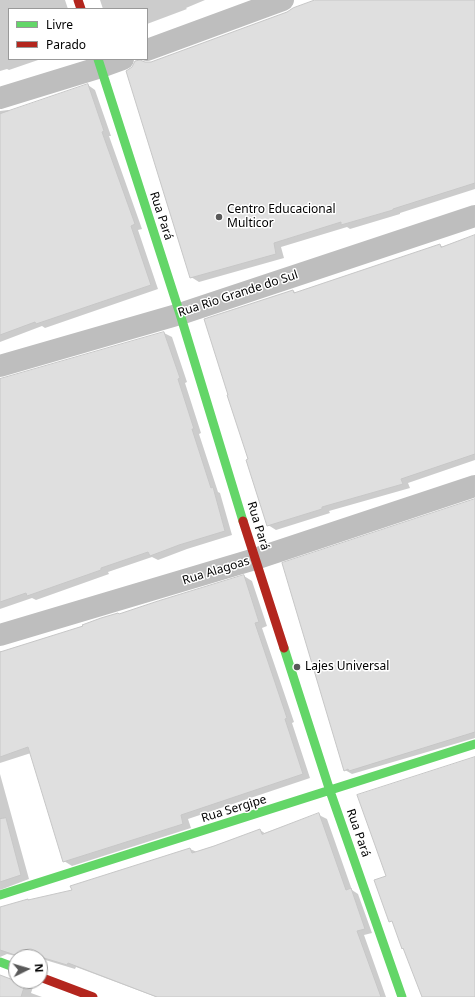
<!DOCTYPE html>
<html>
<head>
<meta charset="utf-8">
<style>
  body { margin:0 }
  #map { position:relative; width:475px; height:997px; overflow:hidden; background:#fff; font-family:"Noto Sans",sans-serif }
  canvas { display:block }
  .legend { position:absolute; left:8px; top:8px; width:140px; height:52px; box-sizing:border-box; background:#fff; border:1px solid #999; margin:0; padding:5px 7px; list-style:none; font-size:12px; color:#000 }
  .legend li { display:flex; align-items:center; gap:8px; height:20px }
  .legend b { width:20px; border:1px solid #999 }
  .north { position:absolute; left:8px; top:949px; width:40px; height:40px; box-sizing:border-box; background:#fff; border:1px solid #999; border-radius:50%; rotate:85deg; font-size:11px; font-weight:700; line-height:16px; text-align:center; color:#000 }
  .north::after { content:''; display:block; margin:auto; width:14px; height:18px; background:#595959; clip-path:polygon(50% 0,100% 100%,50% 72%,0 100%) }
</style>
</head>
<body>
<div id="map">
<canvas width="475" height="997"></canvas>
<ul class="legend">
<li><b style="height:5px;background:#63d668"></b>Livre</li>
<li><b style="height:5px;background:#b3261e"></b>Parado</li>
</ul>
<div class="north">N</div>
</div>
<script>
const g = document.querySelector('canvas').getContext('2d');
g.lineJoin = 'round';
function fillPath(path, color) {
  g.fillStyle = color;
  g.fill(path, 'evenodd');
}
function strokePath(path, color, width, dash) {
  g.strokeStyle = color;
  g.lineWidth = width;
  g.lineCap = dash ? 'butt' : 'round';
  g.setLineDash(dash || []);
  g.stroke(path);
}
function label(font, color, halo, rows, align = 'center') {
  g.font = font + ' "Noto Sans",sans-serif';
  g.lineWidth = 3;
  g.setLineDash([]);
  g.textBaseline = 'middle';
  g.strokeStyle = halo;
  g.fillStyle = color;
  for (const [text, x, y, turn = 0] of rows) {
    g.save();
    g.translate(x, y);
    g.rotate((+turn || 0) * Math.PI / 180);
    g.textAlign = isNaN(turn) ? turn : align;
    if (halo) g.strokeText(text, 0, 0);
    g.fillText(text, 0, 0);
    g.restore();
  }
}
const shadow = new Path2D(`
  M 0,0 L 65,0 L 68,9 L 9,9 L 9,59 L 41,59 L 9,70 L 7,69 L 0,71 Z
  M 100,0 L 205,0 L 186,8 L 187,9 L 147,24 L 147,9 L 103,9 Z
  M 318,0 L 475,0 L 475,189 L 400,213 L 400,214 L 350,229 L 347,227 L 281,247 L 284,258 L 199,282 L 191,277 L 145,63 L 152,63 L 288,13 Z
  M 88,85 L 95,90 L 111,136 L 109,136 L 142,229 L 138,230 L 158,289 L 45,328 L 42,326 L 0,342 L 0,111 L 8,110 L 11,111 Z
  M 475,236 L 475,460 L 408,483 L 410,488 L 329,511 L 330,513 L 276,530 L 268,525 L 250,460 L 293,291 L 297,293 L 440,245 L 443,247 Z
  M 164,333 L 172,337 L 187,382 L 185,383 L 201,433 L 199,434 L 218,492 L 220,493 L 232,535 L 187,549 L 158,560 L 152,557 L 108,572 L 109,574 L 36,600 L 32,598 L 0,609 L 0,380 Z
  M 475,500 L 475,738 L 352,774 L 345,770 Z
  M 244,576 L 252,581 L 267,626 L 262,628 L 294,722 L 292,723 L 310,778 L 188,819 L 191,828 L 72,866 L 64,861 L 31,753 L 0,763 L 0,651 L 2,652 L 42,639 L 43,640 Z
  M 0,774 L 29,879 L 0,890 Z
  M 319,815 L 327,819 L 352,890 L 358,894 L 372,933 L 364,935 L 386,997 L 156,997 L 76,967 L 75,969 L 42,959 L 40,965 L 40,957 L 20,957 L 7,954 L 0,957 L 0,908 L 73,891 L 72,886 L 190,849 L 197,852 L 260,830 L 266,834 Z
  M 0,976 L 11,981 L 35,981 L 31,993 L 42,997 L 0,997 Z`);
const building = new Path2D(`
  M 315,0 L 475,0 L 475,183 L 393,209 L 393,210 L 341,225 L 341,222 L 274,243 L 276,254 L 190,278 L 126,71 L 132,67 L 135,61 L 140,60 L 145,62 L 151,62 L 287,12 L 293,8 Z
  M 88,84 L 104,131 L 102,132 L 135,224 L 131,226 L 151,285 L 36,324 L 35,322 L 0,335 L 0,114 Z
  M 475,235 L 475,454 L 401,479 L 403,484 L 322,507 L 322,509 L 267,526 L 246,460 L 248,459 L 227,395 L 228,395 L 204,319 L 293,290 L 294,293 L 440,244 L 441,247 Z
  M 164,332 L 180,378 L 178,379 L 194,429 L 192,429 L 211,488 L 213,487 L 225,531 L 179,545 L 150,556 L 148,552 L 101,568 L 101,570 L 27,596 L 26,593 L 0,602 L 0,379 Z
  M 475,499 L 475,732 L 349,771 L 348,769 L 344,771 L 282,563 Z
  M 244,575 L 259,622 L 255,623 L 287,718 L 285,719 L 303,774 L 181,815 L 183,824 L 63,862 L 28,747 L 0,757 L 0,652 L 83,626 L 82,625 L 101,618 L 118,613 L 119,614 L 158,601 Z
  M 475,757 L 475,997 L 422,997 L 403,948 L 402,949 L 392,921 L 389,922 L 374,880 L 386,876 L 357,795 Z
  M 319,813 L 346,890 L 351,888 L 365,929 L 357,931 L 381,997 L 157,997 L 68,963 L 67,965 L 34,955 L 34,957 L 21,957 L 0,950 L 0,907 L 28,899 L 28,900 L 72,890 L 70,886 L 190,848 L 192,853 L 214,846 L 260,829 L 262,834 Z
  M 6,818 L 21,875 L 0,882 L 0,819 Z
  M 0,975 L 16,981 L 26,981 L 21,997 L 0,997 Z`);
const street = new Path2D(`
  M 147,50 L 283,0
  M 0,98 L 101,67 L 123,59
  M 0,366 L 180,314 L 475,216
  M 0,635 L 255,559 L 475,486`);
const fast = new Path2D(`
  M 98,59 L 180,314 L 243,521
  M 284,648 L 330,791 L 402,997
  M 0,895 L 475,744
  M 0,962 L 16,968`);
const jam = new Path2D(`
  M 78,0 L 81,9
  M 243,521 L 284,648
  M 40,977 L 93,997`);
const markers = [
  [219,217,4,"#595959"],
  [297,667,4,"#595959"]
];
const poiNames = [
  ["Centro Educacional",227,210],
  ["Multicor",227,224],
  ["Lajes Universal",305,667]
];
const streetNames = [
  ["Rua Pará",161,216,72],
  ["Rua Rio Grande do Sul",238,294,-18],
  ["Rua Pará",258,526,73],
  ["Rua Alagoas",216,571,-17],
  ["Rua Sergipe",234,809,-17],
  ["Rua Pará",358,833,71]
];
fillPath(shadow, '#0003');
fillPath(building, '#dfdfdf');
strokePath(building, '#c7c7c7', 1);
strokePath(street, '#bebebe', 22);
strokePath(fast, '#63d668', 9);
strokePath(jam, '#b3261e', 9);
for (const [x, y, r, color] of markers) {
  const dot = new Path2D();
  dot.arc(x, y, r, 0, 2 * Math.PI);
  g.fillStyle = color;
  g.fill(dot);
  strokePath(dot, '#fff', 1.5);
}
label('12px', '#000', '#fff', poiNames, 'left');
label('12px', '#000', '#fff', streetNames);
</script>
</body>
</html>
